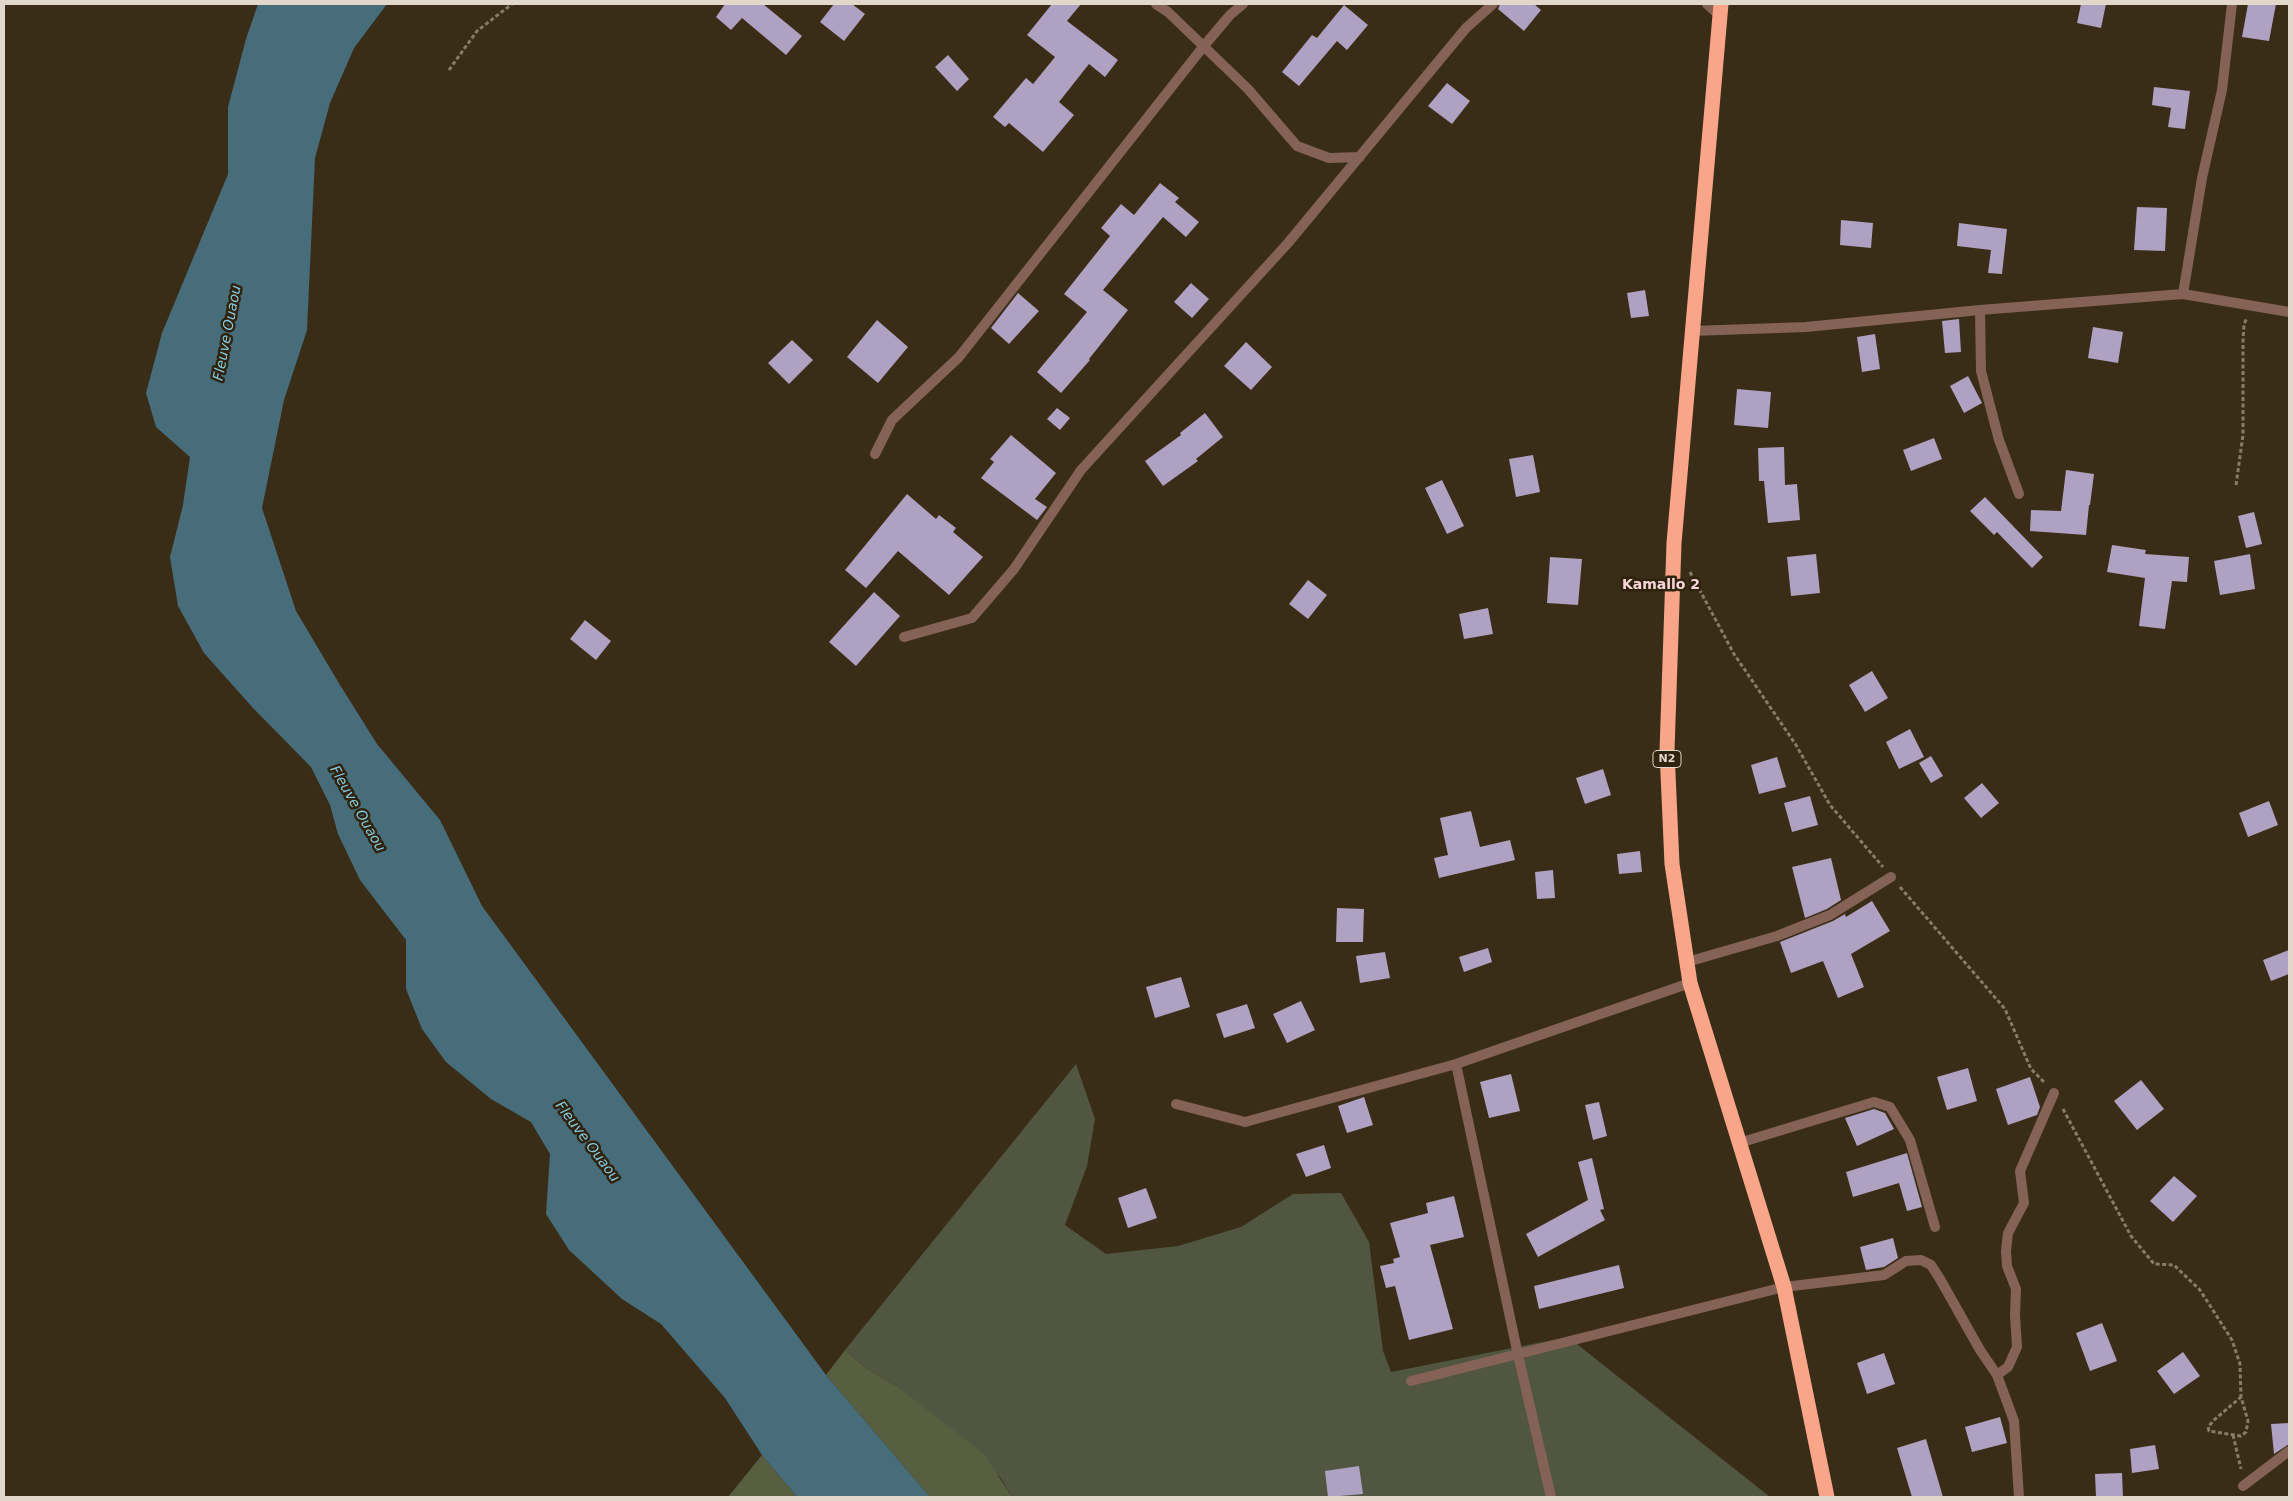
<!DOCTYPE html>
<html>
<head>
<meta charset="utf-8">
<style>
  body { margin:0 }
  #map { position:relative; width:2293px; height:1501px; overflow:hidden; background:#3a2d17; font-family:"DejaVu Sans",sans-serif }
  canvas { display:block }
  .frame { position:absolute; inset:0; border:5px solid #e1d8cb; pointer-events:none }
</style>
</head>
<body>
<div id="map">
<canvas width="2293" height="1501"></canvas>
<div class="frame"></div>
</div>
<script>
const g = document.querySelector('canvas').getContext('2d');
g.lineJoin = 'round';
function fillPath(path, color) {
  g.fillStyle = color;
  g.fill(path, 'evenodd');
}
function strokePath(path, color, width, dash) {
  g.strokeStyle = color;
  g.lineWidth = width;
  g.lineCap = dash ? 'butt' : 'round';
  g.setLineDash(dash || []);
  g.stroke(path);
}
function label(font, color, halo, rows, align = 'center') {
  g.font = font + ' "DejaVu Sans",sans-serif';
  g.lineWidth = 5;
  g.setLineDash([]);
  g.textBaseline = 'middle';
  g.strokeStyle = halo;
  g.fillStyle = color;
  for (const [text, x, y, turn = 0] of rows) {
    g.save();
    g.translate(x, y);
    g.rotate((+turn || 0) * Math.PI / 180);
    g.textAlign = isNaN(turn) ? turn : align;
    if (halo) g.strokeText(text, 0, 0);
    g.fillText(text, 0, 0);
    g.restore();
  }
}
const green = new Path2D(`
  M 1076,1064 L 1095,1119 L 1087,1166 L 1065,1225 L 1106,1254 L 1178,1246 L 1241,1227 L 1293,1194 L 1341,1193 L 1369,1242 L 1383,1351 L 1391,1372 L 1568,1337 L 1770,1497 L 1012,1497 L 1000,1477 L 898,1387 L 866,1368 L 845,1350 Z`);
const forest = new Path2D(`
  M 845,1350 L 866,1368 L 898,1387 L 984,1454 L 1012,1497 L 930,1497 L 826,1375 Z
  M 762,1455 L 797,1497 L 728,1497 Z`);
const water = new Path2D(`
  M 258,4 L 387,4 L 354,48 L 330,103 L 315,158 L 307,330 L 284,400 L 262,508 L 296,611 L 340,685 L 377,744 L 440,820 L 482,906 L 826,1375 L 930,1497 L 797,1497 L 762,1455 L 725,1398 L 661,1324 L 622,1299 L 569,1250 L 546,1214 L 550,1154 L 531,1122 L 491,1099 L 446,1062 L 422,1029 L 406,989 L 406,940 L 360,880 L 338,834 L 330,805 L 311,767 L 253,708 L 204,653 L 178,606 L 170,557 L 183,505 L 190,457 L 156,427 L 146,393 L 162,333 L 228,174 L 228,107 L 246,39 Z`);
const building = new Path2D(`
  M 725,4 L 763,4 L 802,36 L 786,55 L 742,18 L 731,30 L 716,17 Z
  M 834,4 L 852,4 L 865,14 L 844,41 L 820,22 Z
  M 1052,4 L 1081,4 L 1067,21 L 1118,60 L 1105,77 L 1089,64 L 1059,102 L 1074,115 L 1043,152 L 1009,123 L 1005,127 L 993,117 L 1026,78 L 1033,84 L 1055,57 L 1027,35 Z
  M 1500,4 L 1534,4 L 1541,10 L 1524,31 L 1498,9 Z
  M 2081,4 L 2106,4 L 2101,28 L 2077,23 Z
  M 2248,4 L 2276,4 L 2269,41 L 2242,37 Z
  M 1344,5 L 1368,25 L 1347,50 L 1337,41 L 1299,86 L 1282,72 L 1312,35 L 1317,38 Z
  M 948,55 L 969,79 L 957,91 L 935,67 Z
  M 1447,83 L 1470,101 L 1452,124 L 1428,106 Z
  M 2154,87 L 2190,91 L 2185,129 L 2168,127 L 2171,108 L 2152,105 Z
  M 1160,183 L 1179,198 L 1175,202 L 1199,222 L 1186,237 L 1163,217 L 1103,290 L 1128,310 L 1089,359 L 1090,360 L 1061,393 L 1037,372 L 1087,312 L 1064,294 L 1110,236 L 1101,228 L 1121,204 L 1134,215 Z
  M 2137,207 L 2167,208 L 2165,251 L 2134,250 Z
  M 1841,220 L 1873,223 L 1871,248 L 1840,245 Z
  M 1959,223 L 2007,229 L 2002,274 L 1988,273 L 1991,250 L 1957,246 Z
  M 1191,283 L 1209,299 L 1192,318 L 1174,302 Z
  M 1645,290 L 1649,316 L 1631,318 L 1627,293 Z
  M 1018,293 L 1039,311 L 1009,344 L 991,328 Z
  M 1959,319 L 1961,352 L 1945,353 L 1942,321 Z
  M 877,320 L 908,347 L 878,383 L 847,357 Z
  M 2093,327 L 2123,332 L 2118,363 L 2088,358 Z
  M 1875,334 L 1880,369 L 1862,372 L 1857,337 Z
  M 792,340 L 813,360 L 789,384 L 768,363 Z
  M 1246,342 L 1272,367 L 1251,390 L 1224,366 Z
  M 1968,376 L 1982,403 L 1964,413 L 1950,386 Z
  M 1737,389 L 1771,392 L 1768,428 L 1734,425 Z
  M 1057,408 L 1070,418 L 1060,430 L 1047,419 Z
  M 1205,413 L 1223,437 L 1196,459 L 1198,461 L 1163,486 L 1145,461 L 1181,435 L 1180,433 Z
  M 1011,435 L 1056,473 L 1035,499 L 1047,507 L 1037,520 L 981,478 L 994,462 L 990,459 Z
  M 1934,438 L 1942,459 L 1911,471 L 1903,450 Z
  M 1784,447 L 1785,485 L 1797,484 L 1800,520 L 1768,523 L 1764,481 L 1759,481 L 1758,448 Z
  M 1533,455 L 1540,492 L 1516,497 L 1509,459 Z
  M 2066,470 L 2094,474 L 2090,505 L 2089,505 L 2086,535 L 2030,531 L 2031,510 L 2061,511 Z
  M 1442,480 L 1464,526 L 1447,534 L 1425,488 Z
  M 907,494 L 936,519 L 939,515 L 956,528 L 953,532 L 983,557 L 949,595 L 898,551 L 866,588 L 845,570 Z
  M 1985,497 L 2043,557 L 2032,568 L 1997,532 L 1994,535 L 1970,511 Z
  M 2254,512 L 2262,544 L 2246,548 L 2238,516 Z
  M 2112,545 L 2146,550 L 2145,554 L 2189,557 L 2187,582 L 2172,581 L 2165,629 L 2139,626 L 2145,578 L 2107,572 Z
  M 1816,554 L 1820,593 L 1791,596 L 1787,557 Z
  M 2250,554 L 2255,589 L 2220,595 L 2214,561 Z
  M 1550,557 L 1582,559 L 1578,605 L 1547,603 Z
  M 1308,580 L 1327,595 L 1308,619 L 1289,604 Z
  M 874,592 L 900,616 L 856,666 L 829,642 Z
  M 1488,608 L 1493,634 L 1464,639 L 1459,614 Z
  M 585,620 L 611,641 L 596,660 L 570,639 Z
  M 1872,671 L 1888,698 L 1865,712 L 1849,685 Z
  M 1910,729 L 1924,757 L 1899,769 L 1886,742 Z
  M 1931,756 L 1943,776 L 1931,783 L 1919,763 Z
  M 1777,757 L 1786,787 L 1759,794 L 1751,765 Z
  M 1603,769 L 1611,795 L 1585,804 L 1576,778 Z
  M 1982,783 L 1999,803 L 1981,818 L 1964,798 Z
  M 1810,796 L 1818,825 L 1792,832 L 1784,803 Z
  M 2269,801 L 2278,825 L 2248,837 L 2239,813 Z
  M 1471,811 L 1480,847 L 1510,840 L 1515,860 L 1439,878 L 1434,858 L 1448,855 L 1440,818 Z
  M 1640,851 L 1642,872 L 1619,874 L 1617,854 Z
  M 1831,858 L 1841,900 L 1827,909 L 1805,918 L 1792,867 Z
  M 1553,870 L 1555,898 L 1537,899 L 1535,872 Z
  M 1872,901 L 1890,931 L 1851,954 L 1864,987 L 1838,998 L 1823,961 L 1791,973 L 1780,942 L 1833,921 L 1845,914 L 1846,917 Z
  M 1337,908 L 1364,909 L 1363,942 L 1336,942 Z
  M 1488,948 L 1492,962 L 1464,972 L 1459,957 Z
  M 2289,950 L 2289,974 L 2271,981 L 2263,960 Z
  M 1385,952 L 1390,978 L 1360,983 L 1356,956 Z
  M 1181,977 L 1190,1007 L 1155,1018 L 1146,987 Z
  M 1301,1001 L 1315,1030 L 1287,1043 L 1273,1014 Z
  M 1247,1004 L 1255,1028 L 1224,1038 L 1216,1014 Z
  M 1968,1068 L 1977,1101 L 1947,1110 L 1937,1077 Z
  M 1511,1074 L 1520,1111 L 1489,1118 L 1480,1082 Z
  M 2030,1077 L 2040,1107 L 2037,1115 L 2008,1125 L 1996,1089 Z
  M 2141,1080 L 2164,1109 L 2137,1130 L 2114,1101 Z
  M 1364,1097 L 1373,1125 L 1347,1133 L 1338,1106 Z
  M 1599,1102 L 1607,1136 L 1593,1140 L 1585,1105 Z
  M 1874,1109 L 1885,1113 L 1894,1129 L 1857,1146 L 1845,1118 Z
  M 1324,1145 L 1331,1168 L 1306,1177 L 1296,1154 Z
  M 1907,1153 L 1922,1207 L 1907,1211 L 1899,1183 L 1853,1197 L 1846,1172 Z
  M 1592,1158 L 1604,1209 L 1600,1210 L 1605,1220 L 1538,1257 L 1526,1234 L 1588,1200 L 1578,1162 Z
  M 2174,1176 L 2197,1196 L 2173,1222 L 2150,1201 Z
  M 1146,1188 L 1157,1218 L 1128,1228 L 1118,1198 Z
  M 1454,1196 L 1464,1237 L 1430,1245 L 1453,1329 L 1409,1340 L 1395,1286 L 1386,1288 L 1380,1266 L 1394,1263 L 1393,1259 L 1400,1257 L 1390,1223 L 1428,1213 L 1426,1203 Z
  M 1893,1238 L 1898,1258 L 1884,1267 L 1866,1270 L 1860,1247 Z
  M 1619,1265 L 1624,1288 L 1539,1309 L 1534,1286 Z
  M 2102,1323 L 2117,1361 L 2090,1371 L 2076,1333 Z
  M 2183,1352 L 2200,1376 L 2174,1394 L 2157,1371 Z
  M 1884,1353 L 1895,1384 L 1867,1394 L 1857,1363 Z
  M 2000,1417 L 2007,1443 L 1972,1452 L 1965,1427 Z
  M 2289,1423 L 2289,1444 L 2274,1454 L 2271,1424 Z
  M 1926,1439 L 1943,1497 L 1912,1497 L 1897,1448 Z
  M 2155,1445 L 2159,1469 L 2132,1473 L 2130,1449 Z
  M 1359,1466 L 1363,1494 L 1328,1497 L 1325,1471 Z
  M 2122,1473 L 2123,1497 L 2096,1497 L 2095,1474 Z`);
const path = new Path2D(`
  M 449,70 L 477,31 L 512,4
  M 2236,485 L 2243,435 L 2243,341 L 2244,324 L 2247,318
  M 1690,572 L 1734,654 L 1796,745 L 1830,805 L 1883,867
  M 1900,887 L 2005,1009 L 2031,1069 L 2045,1083
  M 2063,1109 L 2131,1236 L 2154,1264 L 2174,1265 L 2200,1290 L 2232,1340 L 2240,1364 L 2241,1397 L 2248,1421 L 2246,1432 L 2241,1436 L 2209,1431 L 2208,1427 L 2214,1420 L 2241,1397
  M 2233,1435 L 2241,1469`);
const lane = new Path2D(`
  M 1980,310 L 1981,371 L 1999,440 L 2019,494`);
const street = new Path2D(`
  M 1156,4 L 1168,12 L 1248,89 L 1297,146 L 1329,158 L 1360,157
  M 1707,4 L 1719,15
  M 2183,294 L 2202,178 L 2222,90 L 2232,4
  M 1692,331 L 1806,327 L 1980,310 L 2183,294 L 2289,312
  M 875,454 L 892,420 L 959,357 L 1203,47 L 1230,15 L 1243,4
  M 904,637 L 972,618 L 1014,569 L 1081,470 L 1288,243 L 1466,28 L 1493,4
  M 1687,962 L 1777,936 L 1830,915 L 1891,877
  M 1456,1064 L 1518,1355 L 1551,1497
  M 1176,1104 L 1245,1122 L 1456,1064 L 1690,983
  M 1739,1143 L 1874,1102 L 1890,1107 L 1910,1140 L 1935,1227
  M 1997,1375 L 2008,1367 L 2017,1347 L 2015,1315 L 2016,1289 L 2007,1266 L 2006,1251 L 2008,1233 L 2024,1203 L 2020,1171 L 2054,1093
  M 1411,1381 L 1784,1287 L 1884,1275 L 1906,1261 L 1921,1260 L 1931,1265 L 1940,1279 L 1980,1350 L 1997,1375 L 2014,1421 L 2019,1497
  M 2243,1486 L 2289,1451`);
const highway = new Path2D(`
  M 1721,4 L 1674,543 L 1667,751 L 1672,864 L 1690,983 L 1784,1287 L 1827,1497`);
const shields = [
  [1667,759,28]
];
const shieldNames = [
  ["N2",1667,759]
];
const waterNames = [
  ["Fleuve Ouaou",228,333,-79],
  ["Fleuve Ouaou",357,809,60],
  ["Fleuve Ouaou",587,1142,53]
];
const neighbourhoodNames = [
  ["Kamallo 2",1661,585]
];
fillPath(green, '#515641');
fillPath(forest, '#585f40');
fillPath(water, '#476d7a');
fillPath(building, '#aea1c1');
strokePath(path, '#877c6a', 3, [4, 2.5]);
strokePath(lane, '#846256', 10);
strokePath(street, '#846256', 10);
strokePath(highway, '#f9a589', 15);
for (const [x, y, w] of shields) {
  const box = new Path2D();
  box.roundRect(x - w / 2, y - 8.5, w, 17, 4);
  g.fillStyle = '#30230d';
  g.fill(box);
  strokePath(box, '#e1d8cb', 1);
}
label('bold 11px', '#e1d8cb', null, shieldNames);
label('italic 14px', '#84cae2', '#30230d', waterNames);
label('bold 14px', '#f9d6db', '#30230d', neighbourhoodNames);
</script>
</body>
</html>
